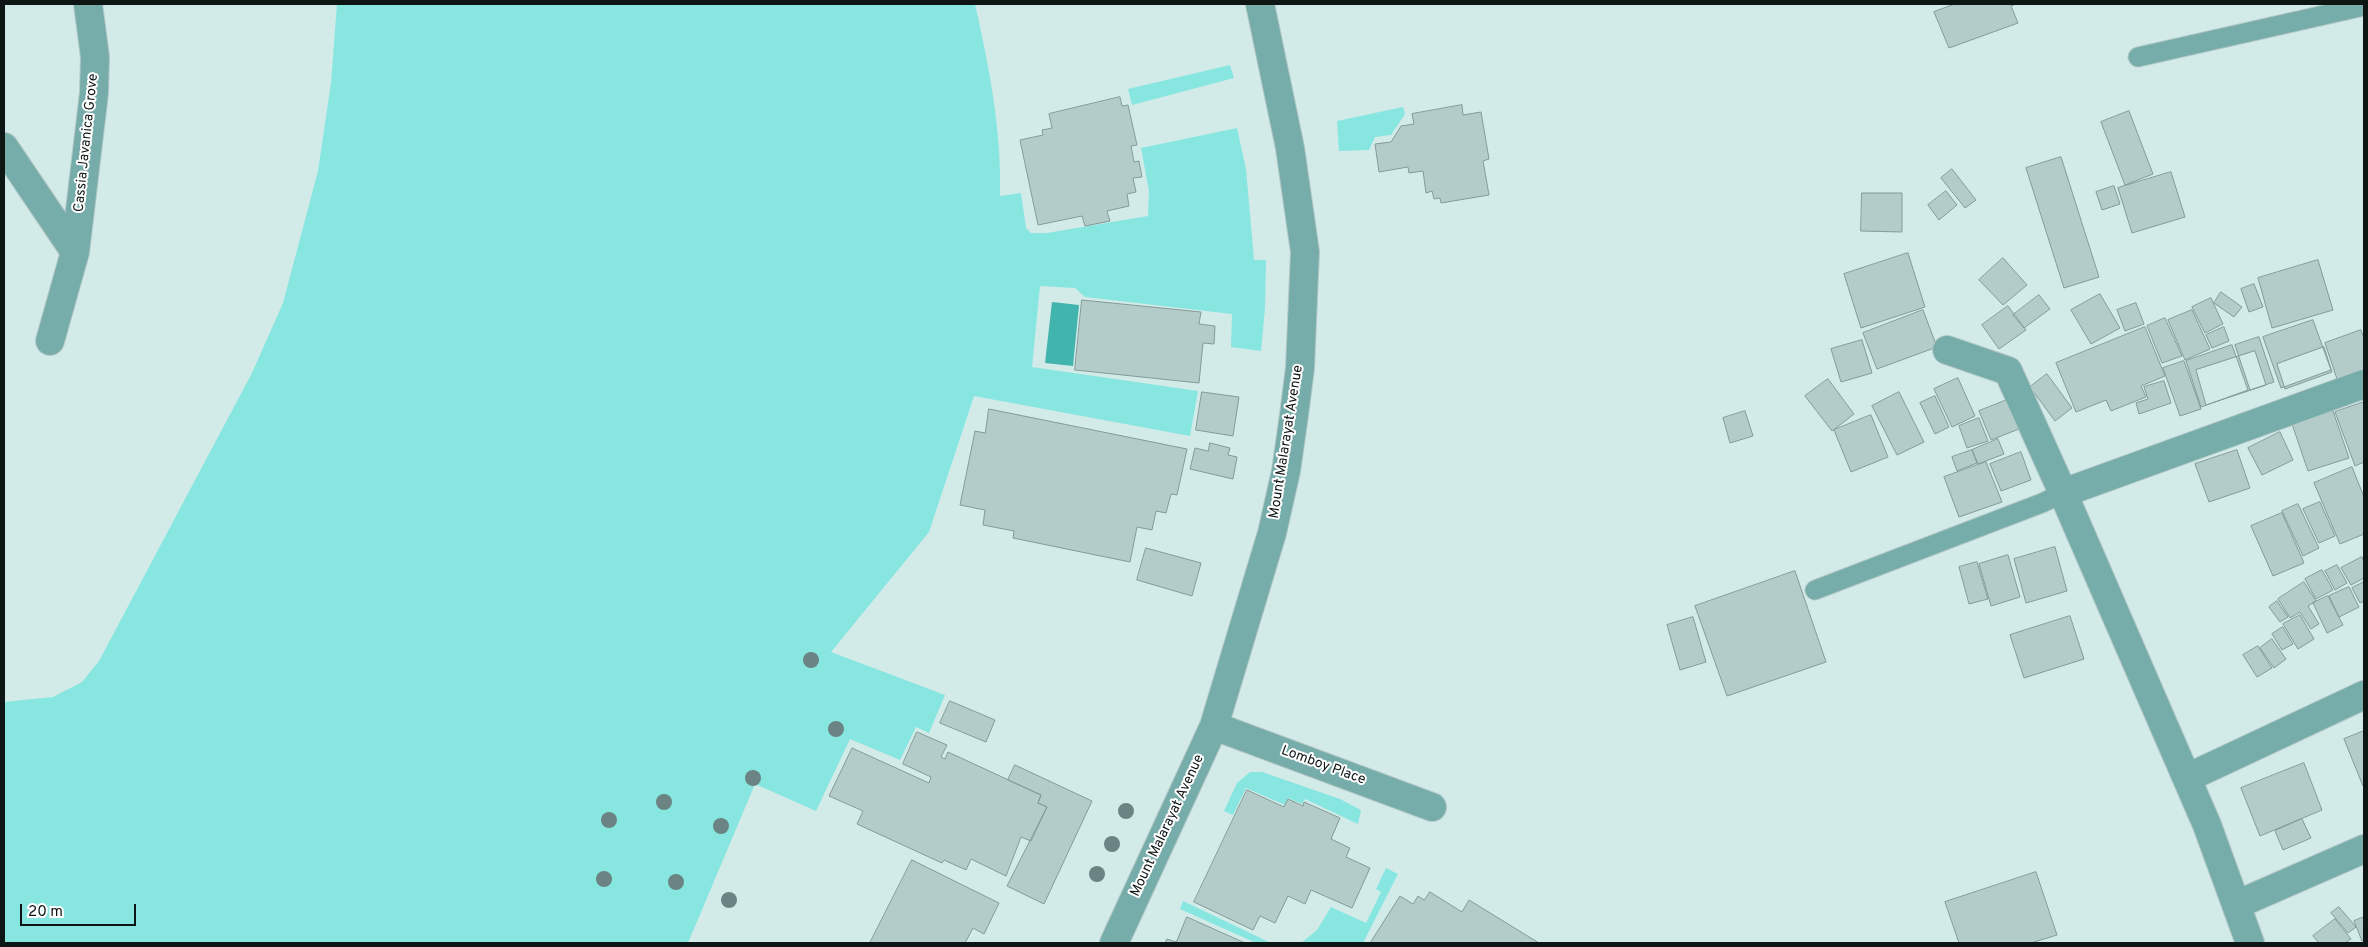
<!DOCTYPE html>
<html>
<head>
<meta charset="utf-8">
<style>
  body { margin:0 }
  #map { position:relative; width:2368px; height:947px; overflow:hidden; background:#d2eae8; font-family:Overpass,sans-serif }
  canvas { display:block }
  .frame { position:absolute; inset:0; border:5px solid #0d1515; pointer-events:none }
  .scale { position:absolute; left:20px; top:904px; width:116px; height:22px; box-sizing:border-box; border:2px solid #0d1515; border-top:0; padding-left:6px; font-size:15px; line-height:18px; white-space:nowrap; color:#0d1515; -webkit-text-stroke:4px #fff; paint-order:stroke }
</style>
</head>
<body>
<div id="map">
<canvas width="2368" height="947"></canvas>
<div class="frame"></div>
<div class="scale">20 m</div>
</div>
<script>
const g = document.querySelector('canvas').getContext('2d');
g.lineJoin = 'round';
function fillPath(path, color) {
  g.fillStyle = color;
  g.fill(path, 'evenodd');
}
function strokePath(path, color, width, dash) {
  g.strokeStyle = color;
  g.lineWidth = width;
  g.lineCap = dash ? 'butt' : 'round';
  g.setLineDash(dash || []);
  g.stroke(path);
}
function label(font, color, halo, rows, align = 'center') {
  g.font = font + ' Overpass,sans-serif';
  g.lineWidth = 4;
  g.setLineDash([]);
  g.textBaseline = 'middle';
  g.strokeStyle = halo;
  g.fillStyle = color;
  for (const [text, x, y, turn = 0] of rows) {
    g.save();
    g.translate(x, y);
    g.rotate((+turn || 0) * Math.PI / 180);
    g.textAlign = isNaN(turn) ? turn : align;
    if (halo) g.strokeText(text, 0, 0);
    g.fillText(text, 0, 0);
    g.restore();
  }
}
const green = new Path2D(`
  M 337,4 L 975,4 C 989,66 1002,132 1000,196 L 1021,193 L 1026,228 L 1031,233 L 1047,233 L 1148,216 L 1149,191 L 1141,148 L 1237,128 L 1246,169 L 1254,260 L 1266,260 L 1265,308 L 1261,351 L 1231,347 L 1232,314 L 1085,297 L 1075,288 L 1040,286 L 1032,367 L 1198,391 L 1190,436 L 974,396 L 929,532 L 831,652 L 945,695 L 929,733 L 916,727 L 900,760 L 850,739 L 816,811 L 755,784 L 688,943 L 4,943 L 4,702 L 53,697 L 82,682 L 99,661 L 252,373 L 283,303 L 318,171 L 331,83 Z
  M 1230,65 L 1234,78 L 1132,105 L 1128,89 Z
  M 1403,107 L 1405,114 L 1391,135 L 1375,137 L 1369,150 L 1339,151 L 1337,121 Z
  M 1250,772 L 1262,772 L 1340,799 L 1361,810 L 1358,824 L 1305,799 L 1302,804 L 1288,798 L 1285,805 L 1246,788 L 1233,815 L 1224,811 L 1237,783 Z
  M 1386,868 L 1398,874 L 1363,943 L 1301,943 L 1317,930 L 1331,907 L 1366,923 L 1381,892 L 1376,889 Z
  M 1183,901 L 1271,943 L 1256,943 L 1180,909 Z`);
const water = new Path2D(`
  M 1052,302 L 1079,305 L 1073,366 L 1045,363 Z`);
const building = new Path2D(`
  M 1955,4 L 2016,4 L 2011,6 L 2018,23 L 1949,48 L 1934,12 Z
  M 1120,97 L 1122,106 L 1128,105 L 1137,145 L 1131,146 L 1134,162 L 1139,161 L 1142,177 L 1133,178 L 1136,192 L 1127,194 L 1129,206 L 1107,211 L 1110,221 L 1085,226 L 1082,216 L 1038,225 L 1020,140 L 1043,135 L 1042,130 L 1052,128 L 1049,114 Z
  M 1462,105 L 1463,115 L 1481,112 L 1489,159 L 1483,161 L 1489,195 L 1441,203 L 1440,198 L 1434,199 L 1432,191 L 1426,193 L 1423,171 L 1409,173 L 1408,167 L 1379,172 L 1375,144 L 1391,142 L 1401,126 L 1414,124 L 1412,114 Z
  M 2129,111 L 2153,174 L 2125,185 L 2101,122 Z
  M 2061,157 L 2099,277 L 2064,288 L 2026,168 Z
  M 1952,169 L 1976,200 L 1965,208 L 1941,178 Z
  M 2171,172 L 2185,217 L 2132,233 L 2118,188 Z
  M 2114,186 L 2120,204 L 2102,210 L 2096,192 Z
  M 1946,191 L 1957,205 L 1939,220 L 1928,205 Z
  M 1862,193 L 1902,193 L 1902,232 L 1861,231 Z
  M 1908,253 L 1925,307 L 1861,328 L 1844,274 Z
  M 2003,258 L 2027,285 L 2003,305 L 1979,280 Z
  M 2318,260 L 2333,310 L 2272,328 L 2258,278 Z
  M 2254,284 L 2263,307 L 2249,312 L 2241,289 Z
  M 2221,292 L 2242,307 L 2234,317 L 2214,303 Z
  M 2100,294 L 2120,328 L 2091,344 L 2071,310 Z
  M 2039,295 L 2050,309 L 2024,328 L 2013,315 Z
  M 2211,298 L 2223,324 L 2205,333 L 2192,307 Z
  M 1082,300 L 1201,312 L 1199,324 L 1215,326 L 1214,344 L 1203,343 L 1199,383 L 1075,370 Z
  M 2136,303 L 2144,324 L 2125,331 L 2117,310 Z
  M 2008,306 L 2026,330 L 1999,349 L 1982,325 Z
  M 1923,310 L 1937,347 L 1877,369 L 1863,333 Z
  M 2192,310 L 2210,349 L 2185,360 L 2168,320 Z
  M 2165,318 L 2182,356 L 2162,363 L 2147,326 Z
  M 2313,320 L 2331,370 L 2281,388 L 2263,337 Z
  M 2145,327 L 2165,376 L 2141,386 L 2146,397 L 2111,411 L 2106,400 L 2076,412 L 2056,363 Z
  M 2224,327 L 2229,341 L 2212,348 L 2206,335 Z
  M 2361,330 L 2364,338 L 2364,376 L 2339,385 L 2325,343 Z
  M 2259,337 L 2274,382 L 2250,390 L 2235,345 Z
  M 1862,340 L 1872,373 L 1841,382 L 1831,349 Z
  M 2232,345 L 2248,390 L 2201,407 L 2186,361 Z
  M 2324,347 L 2332,372 L 2285,389 L 2277,364 Z
  M 2255,351 L 2266,385 L 2206,405 L 2196,370 Z
  M 2184,361 L 2201,409 L 2180,416 L 2163,368 Z
  M 2047,374 L 2072,408 L 2055,421 L 2030,387 Z
  M 1958,378 L 1975,416 L 1952,427 L 1934,389 Z
  M 1828,379 L 1854,414 L 1832,431 L 1805,396 Z
  M 2164,381 L 2171,403 L 2139,414 L 2136,403 L 2148,399 L 2144,387 Z
  M 1202,392 L 1239,397 L 1233,436 L 1196,430 Z
  M 1899,392 L 1924,442 L 1897,455 L 1872,406 Z
  M 1935,396 L 1949,427 L 1935,434 L 1920,403 Z
  M 2007,400 L 2019,429 L 1991,440 L 1979,411 Z
  M 2364,402 L 2364,462 L 2355,466 L 2335,412 Z
  M 989,409 L 1187,449 L 1177,495 L 1171,494 L 1166,513 L 1156,511 L 1152,530 L 1137,527 L 1130,562 L 1013,538 L 1014,531 L 983,525 L 985,510 L 960,505 L 975,431 L 985,433 Z
  M 1745,411 L 1753,436 L 1730,443 L 1723,418 Z
  M 2333,411 L 2349,458 L 2308,471 L 2292,424 Z
  M 1871,415 L 1888,457 L 1851,472 L 1834,430 Z
  M 1979,418 L 1988,441 L 1967,448 L 1959,426 Z
  M 2280,432 L 2293,460 L 2262,475 L 2248,448 Z
  M 1998,439 L 2004,454 L 1978,464 L 1972,450 Z
  M 1210,443 L 1230,448 L 1228,455 L 1237,457 L 1233,479 L 1190,469 L 1195,448 L 1208,451 Z
  M 1972,450 L 1977,463 L 1957,471 L 1952,457 Z
  M 2237,450 L 2250,488 L 2209,502 L 2195,464 Z
  M 2021,452 L 2031,480 L 2001,491 L 1990,464 Z
  M 1986,462 L 2002,502 L 1959,517 L 1944,477 Z
  M 2352,467 L 2364,497 L 2364,534 L 2340,544 L 2314,483 Z
  M 2320,502 L 2335,536 L 2319,543 L 2303,509 Z
  M 2298,504 L 2319,548 L 2303,556 L 2282,511 Z
  M 2282,513 L 2304,563 L 2273,576 L 2251,526 Z
  M 2055,547 L 2067,591 L 2026,603 L 2014,559 Z
  M 1146,548 L 1201,563 L 1192,596 L 1137,580 Z
  M 2008,555 L 2020,597 L 1991,606 L 1979,564 Z
  M 2362,557 L 2364,562 L 2364,578 L 2351,585 L 2341,568 Z
  M 1977,562 L 1988,599 L 1969,604 L 1959,567 Z
  M 2337,565 L 2347,583 L 2335,590 L 2325,571 Z
  M 2322,570 L 2333,590 L 2316,599 L 2305,579 Z
  M 1795,571 L 1826,662 L 1727,696 L 1695,606 Z
  M 2304,582 L 2316,601 L 2308,606 L 2319,624 L 2311,629 L 2300,612 L 2290,618 L 2278,599 Z
  M 2364,582 L 2364,601 L 2360,603 L 2352,588 Z
  M 2349,587 L 2359,607 L 2339,617 L 2329,596 Z
  M 2328,596 L 2343,625 L 2327,633 L 2313,603 Z
  M 2277,601 L 2288,617 L 2280,622 L 2269,607 Z
  M 2300,615 L 2314,639 L 2298,649 L 2283,624 Z
  M 2070,616 L 2084,659 L 2024,678 L 2010,635 Z
  M 1693,617 L 1706,662 L 1680,670 L 1667,625 Z
  M 2283,627 L 2293,644 L 2282,650 L 2272,634 Z
  M 2272,639 L 2286,659 L 2274,668 L 2260,648 Z
  M 2258,646 L 2272,668 L 2257,677 L 2243,655 Z
  M 950,701 L 995,720 L 986,742 L 940,723 Z
  M 2364,731 L 2364,786 L 2363,786 L 2344,739 Z
  M 917,732 L 947,745 L 941,757 L 945,759 L 948,752 L 1041,795 L 1038,803 L 1047,807 L 1031,841 L 1021,837 L 1006,876 L 971,859 L 966,870 L 944,860 L 942,863 L 857,824 L 863,811 L 829,796 L 852,748 L 929,783 L 931,777 L 903,764 Z
  M 2304,763 L 2322,810 L 2260,836 L 2241,788 Z
  M 1015,765 L 1092,801 L 1044,904 L 1007,886 L 1047,807 L 1038,803 L 1041,795 L 1008,780 Z
  M 1247,790 L 1284,807 L 1288,799 L 1303,806 L 1304,802 L 1340,818 L 1331,839 L 1350,848 L 1346,857 L 1370,868 L 1352,908 L 1311,890 L 1305,904 L 1288,896 L 1275,923 L 1260,916 L 1253,930 L 1194,902 Z
  M 2302,819 L 2311,838 L 2283,850 L 2275,831 Z
  M 912,860 L 999,903 L 984,934 L 973,928 L 965,943 L 870,943 Z
  M 2036,872 L 2057,935 L 2031,943 L 1959,943 L 1945,902 Z
  M 1430,892 L 1462,912 L 1469,900 L 1539,943 L 1370,943 L 1400,896 L 1413,904 L 1418,896 L 1424,900 Z
  M 2339,907 L 2356,927 L 2348,933 L 2331,913 Z
  M 1187,917 L 1245,943 L 1165,943 L 1167,939 L 1176,942 Z
  M 2364,917 L 2364,940 L 2362,941 L 2354,921 Z
  M 2335,919 L 2351,939 L 2345,943 L 2319,943 L 2313,936 Z`);
const service = new Path2D(`
  M 2138,57 L 2364,6
  M 1815,590 L 2042,503 L 2063,493`);
const minor = new Path2D(`
  M 4,147 L 75,252 L 50,341
  M 75,252 L 94,93 L 95,57 L 88,4
  M 1947,350 L 2008,371 L 2063,493 L 2207,825 L 2250,943
  M 2063,493 L 2364,384
  M 1214,726 L 1432,807
  M 2187,778 L 2364,695
  M 2236,905 L 2364,849
  M 1114,943 L 1214,726 L 1272,533 L 1286,471 L 1294,415 L 1300,368 L 1305,252 L 1290,148 L 1260,4`);
const trees = [
  [811,660],
  [836,729],
  [753,778],
  [664,802],
  [1126,811],
  [609,820],
  [721,826],
  [1112,844],
  [1097,874],
  [604,879],
  [676,882],
  [729,900]
];
const streetNames = [
  ["Cassia Javanica Grove",87,143,-84],
  ["Mount Malarayat Avenue",1287,442,-81],
  ["Lomboy Place",1323,766,20],
  ["Mount Malarayat Avenue",1168,826,-65]
];
fillPath(green, '#88e6e1');
fillPath(water, '#41b4ae');
fillPath(building, '#b3cbc9');
strokePath(building, '#839a98', 1);
strokePath(service, '#b2c8c6', 21);
strokePath(minor, '#b2c8c6', 30);
strokePath(service, '#76aca9', 19);
strokePath(minor, '#76aca9', 28);
g.fillStyle = '#6b8382';
for (const [x, y] of trees) {
  g.beginPath();
  g.arc(x, y, 8, 0, 2 * Math.PI);
  g.fill();
}
label('14px', '#0d1515', '#fff', streetNames);
</script>
</body>
</html>
